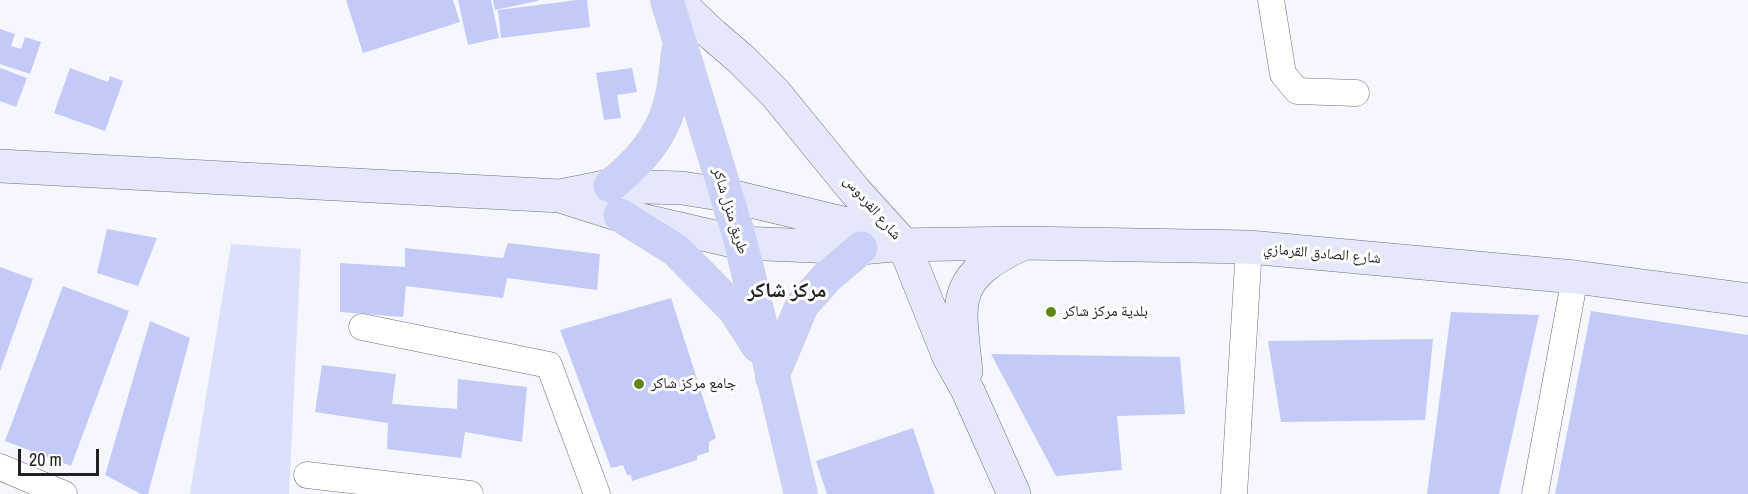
<!DOCTYPE html>
<html>
<head>
<meta charset="utf-8">
<style>
  body { margin:0 }
  #map { position:relative; width:1748px; height:494px; overflow:hidden; background:#f6f7fe; font-family:"Archivo Narrow",sans-serif }
  canvas { display:block }
  .scale { position:absolute; left:18px; top:449px; width:81px; height:27px; box-sizing:border-box; border:3px solid #212124; border-top:0; padding-left:8px; font-size:18px; line-height:21px; white-space:nowrap; color:#212124; -webkit-text-stroke:4px #fff; paint-order:stroke }
</style>
</head>
<body>
<div id="map">
<canvas width="1748" height="494"></canvas>
<div class="scale">20 m</div>
</div>
<script>
const g = document.querySelector('canvas').getContext('2d');
g.lineJoin = 'round';
function fillPath(path, color) {
  g.fillStyle = color;
  g.fill(path, 'evenodd');
}
function strokePath(path, color, width, dash) {
  g.strokeStyle = color;
  g.lineWidth = width;
  g.lineCap = dash ? 'butt' : 'round';
  g.setLineDash(dash || []);
  g.stroke(path);
}
function label(font, color, halo, rows, align = 'center') {
  g.font = font + ' "Archivo Narrow","Noto Naskh Arabic",sans-serif';
  g.lineWidth = 6;
  g.setLineDash([]);
  g.textBaseline = 'middle';
  g.strokeStyle = halo;
  g.fillStyle = color;
  for (const [text, x, y, turn = 0] of rows) {
    g.save();
    g.translate(x, y);
    g.rotate((+turn || 0) * Math.PI / 180);
    g.textAlign = isNaN(turn) ? turn : align;
    if (halo) g.strokeText(text, 0, 0);
    g.fillText(text, 0, 0);
    g.restore();
  }
}
const green = new Path2D(`
  M 231,244 L 301,249 L 289,494 L 190,494 Z`);
const building = new Path2D(`
  M 346,0 L 453,0 L 460,22 L 363,53 Z
  M 458,0 L 491,0 L 499,38 L 468,45 Z
  M 493,0 L 538,0 L 538,1 L 495,10 Z
  M 577,0 L 587,0 L 590,27 L 501,38 L 498,10 Z
  M 0,29 L 15,34 L 11,46 L 21,49 L 25,37 L 41,42 L 30,74 L 0,64 Z
  M 0,68 L 27,78 L 16,107 L 0,101 Z
  M 70,68 L 108,82 L 110,76 L 123,81 L 105,131 L 54,113 Z
  M 632,68 L 637,92 L 617,95 L 621,118 L 604,120 L 596,73 Z
  M 107,229 L 157,238 L 138,286 L 97,273 Z
  M 508,243 L 600,254 L 597,290 L 507,278 L 503,298 L 406,286 L 403,317 L 340,312 L 340,263 L 405,267 L 405,248 L 503,258 Z
  M 0,267 L 33,279 L 0,371 Z
  M 63,286 L 129,311 L 71,466 L 5,441 Z
  M 671,298 L 716,438 L 709,442 L 709,452 L 697,456 L 697,460 L 632,481 L 631,475 L 627,475 L 623,465 L 611,468 L 560,330 Z
  M 1591,311 L 1748,335 L 1748,494 L 1555,494 Z
  M 1451,312 L 1539,315 L 1499,494 L 1427,494 Z
  M 150,321 L 190,338 L 148,494 L 141,494 L 105,475 Z
  M 1433,339 L 1425,420 L 1281,422 L 1268,341 Z
  M 991,354 L 1180,357 L 1185,414 L 1117,416 L 1122,470 L 1056,476 Z
  M 322,365 L 396,374 L 392,404 L 457,409 L 458,379 L 527,387 L 522,442 L 465,432 L 461,458 L 387,449 L 388,423 L 315,412 Z
  M 913,428 L 935,494 L 827,494 L 816,461 Z`);
const street = new Path2D(`
  M 1271,0 L 1283,74 L 1297,91 L 1356,93
  M 362,327 L 549,365 L 597,494
  M 0,467 L 64,494
  M 307,475 L 470,494
  M 1234,494 L 1249,247
  M 1535,494 L 1575,277`);
const secondary = new Path2D(`
  M 676,0 L 713,35 L 741,59 L 775,93 L 855,191 L 904,245 L 949,357 L 968,391 L 1014,494
  M 0,166 L 560,196 L 610,186 L 682,188 L 726,195 L 851,225 L 889,243
  M 560,196 L 620,215 L 741,243 L 861,248 L 893,245 L 1024,243 L 1249,247 L 1575,277 L 1748,300
  M 966,371 C 959,302 949,279 1020,245`);
const primary = new Path2D(`
  M 667,0 L 741,243 L 801,494
  M 610,186 C 637,164 661,139 670,104 C 675,87 676,69 678,52
  M 620,215 L 676,250 L 735,310 L 758,346
  M 772,377 L 802,305 L 828,276 L 861,248`);
const markers = [
  [1051,312,6,"#5c8715"],
  [639,384,6,"#5c8715"]
];
const streetNames = [
  ["شارع الفردوس",872,208,49],
  ["طريق منزل شاكر",730,211,73],
  ["شارع الصادق القرمازي",1322,254,5]
];
const poiNames = [
  ["بلدية مركز شاكر",1063,312],
  ["جامع مركز شاكر",651,384]
];
const districtNames = [
  ["مركز شاكر",787,291]
];
fillPath(green, '#dce0fc');
fillPath(building, '#c4caf7');
strokePath(street, '#6f7076', 27);
strokePath(secondary, '#6f7076', 34);
strokePath(primary, '#d3d3d3', 34);
strokePath(street, '#fff', 26);
strokePath(secondary, '#e5e7fb', 33);
strokePath(primary, '#cbd0f8', 33);
for (const [x, y, r, color] of markers) {
  const dot = new Path2D();
  dot.arc(x, y, r, 0, 2 * Math.PI);
  g.fillStyle = color;
  g.fill(dot);
  strokePath(dot, '#fff', 2);
}
label('15px', '#212124', '#fff', streetNames);
label('15px', '#212124', '#fff', poiNames, 'left');
label('bold 21px', '#212124', '#fff', districtNames);
</script>
</body>
</html>
